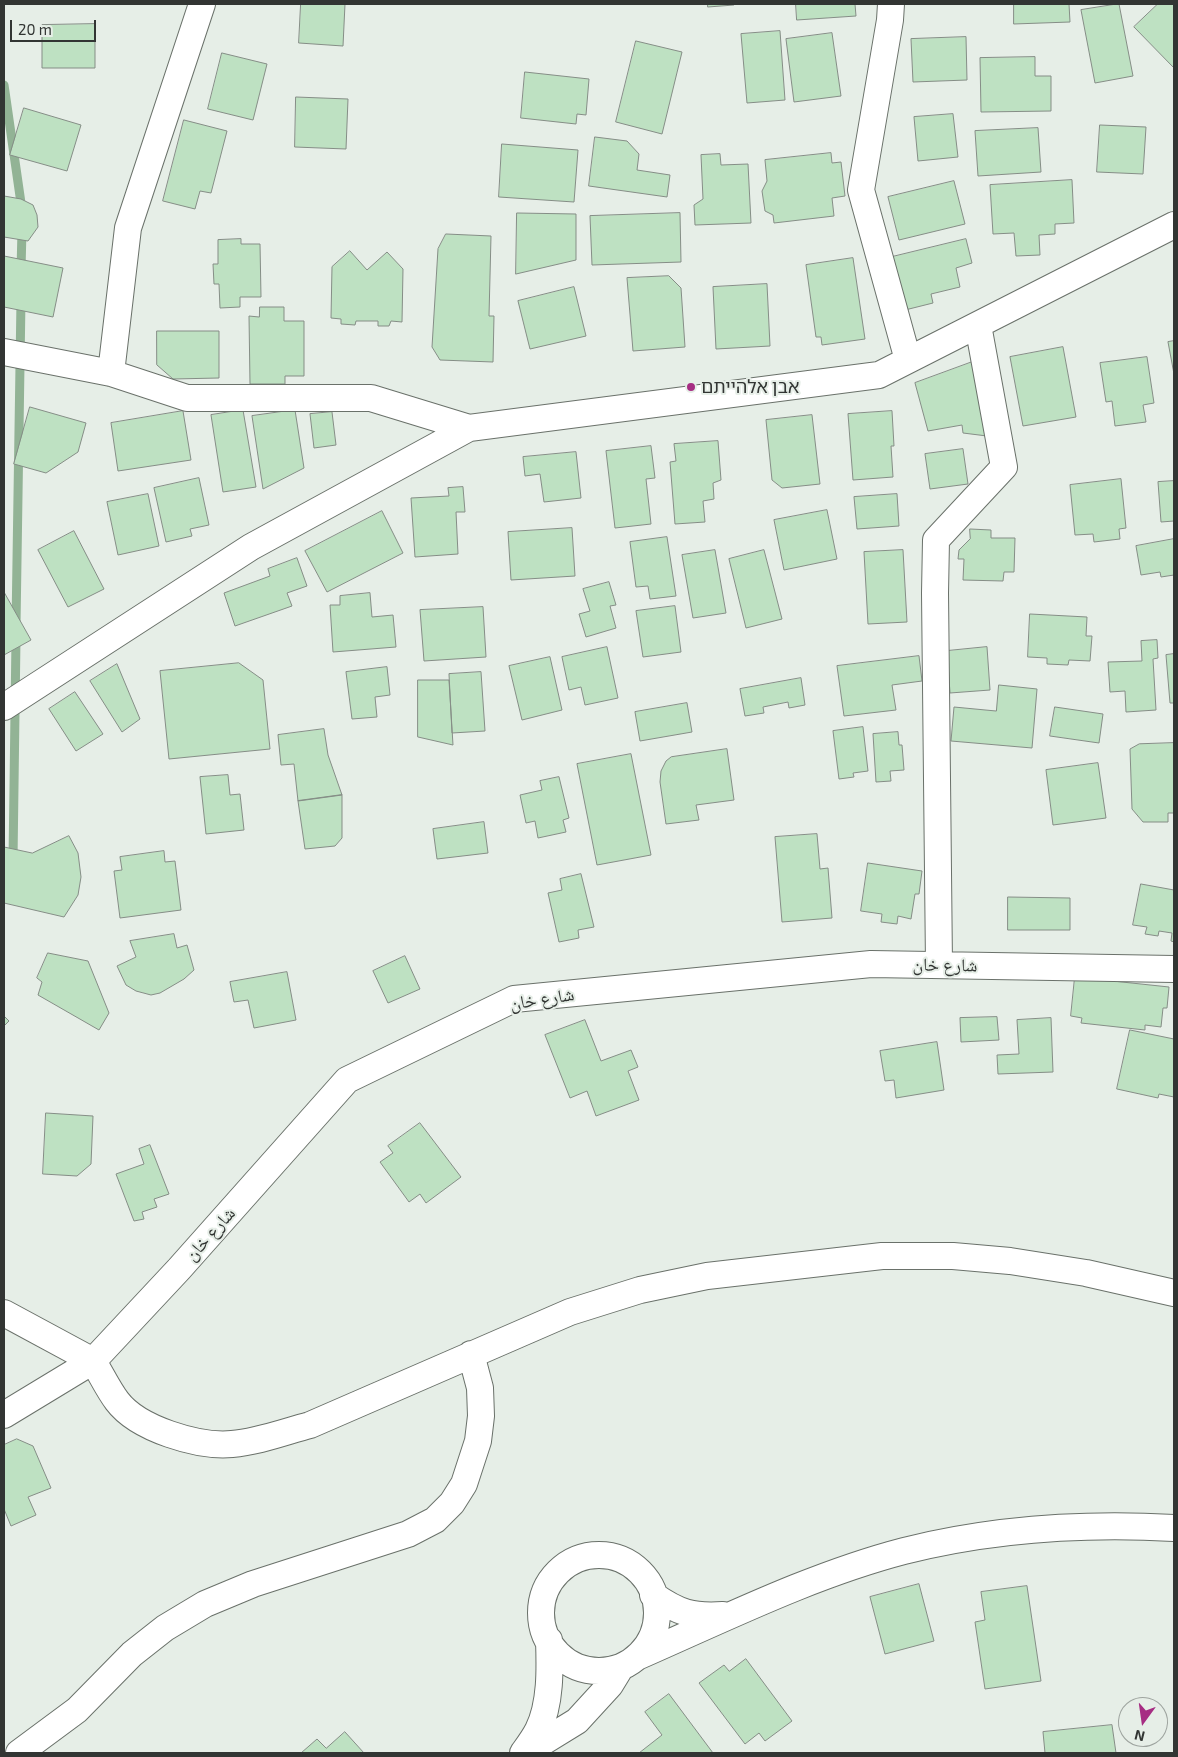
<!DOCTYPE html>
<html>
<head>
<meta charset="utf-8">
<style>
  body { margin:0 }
  #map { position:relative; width:1178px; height:1757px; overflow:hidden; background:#e6eee7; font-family:"Exo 2",sans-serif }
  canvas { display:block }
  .frame { position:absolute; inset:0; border:5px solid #323533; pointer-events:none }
  .north { position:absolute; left:1118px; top:1697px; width:50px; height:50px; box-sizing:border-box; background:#e6eee7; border:1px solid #9ea49f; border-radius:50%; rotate:194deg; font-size:14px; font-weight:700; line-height:20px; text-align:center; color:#323533 }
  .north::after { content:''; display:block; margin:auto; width:18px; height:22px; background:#a62d83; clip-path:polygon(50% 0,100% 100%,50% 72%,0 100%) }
  .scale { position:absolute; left:10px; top:20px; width:86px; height:22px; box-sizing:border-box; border:2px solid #323533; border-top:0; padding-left:6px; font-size:15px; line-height:18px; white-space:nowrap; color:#323533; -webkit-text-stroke:4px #e6eee7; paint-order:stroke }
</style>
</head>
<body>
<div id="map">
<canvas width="1178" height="1757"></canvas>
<div class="frame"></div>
<div class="north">N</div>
<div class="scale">20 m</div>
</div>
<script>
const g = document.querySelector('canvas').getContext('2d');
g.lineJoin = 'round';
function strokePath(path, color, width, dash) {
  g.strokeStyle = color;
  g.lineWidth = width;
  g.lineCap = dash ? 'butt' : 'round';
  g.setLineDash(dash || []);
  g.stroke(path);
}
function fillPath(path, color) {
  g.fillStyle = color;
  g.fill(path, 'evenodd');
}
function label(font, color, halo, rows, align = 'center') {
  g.font = font + ' "Exo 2","Noto Naskh Arabic","Noto Sans Hebrew",sans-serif';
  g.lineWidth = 4;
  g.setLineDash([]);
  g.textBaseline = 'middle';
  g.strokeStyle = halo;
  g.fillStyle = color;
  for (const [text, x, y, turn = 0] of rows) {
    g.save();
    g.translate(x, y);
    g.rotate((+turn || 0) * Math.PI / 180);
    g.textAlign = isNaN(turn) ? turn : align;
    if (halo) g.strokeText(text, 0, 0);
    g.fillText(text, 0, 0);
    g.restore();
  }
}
const stream = new Path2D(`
  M 4,85 L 22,210
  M 21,270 L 22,230
  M 16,625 L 21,300
  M 13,860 L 16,638`);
const building = new Path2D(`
  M 301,4 L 345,4 L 343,46 L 299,43 Z
  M 708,4 L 734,4 L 734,5 L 708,7 Z
  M 796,4 L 855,4 L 856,16 L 797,20 Z
  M 1014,4 L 1069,4 L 1070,22 L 1014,24 Z
  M 1119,4 L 1133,76 L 1095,83 L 1081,10 Z
  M 1158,4 L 1174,4 L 1174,68 L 1134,27 Z
  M 95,24 L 95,68 L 42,68 L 42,25 Z
  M 780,31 L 785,100 L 747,103 L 741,34 Z
  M 832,33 L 841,96 L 794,102 L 786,39 Z
  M 966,37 L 967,80 L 913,82 L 911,39 Z
  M 636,41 L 682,52 L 662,134 L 616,122 Z
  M 222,53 L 267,64 L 253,120 L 208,109 Z
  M 1035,57 L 1035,76 L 1051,76 L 1051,111 L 981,112 L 980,58 Z
  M 525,72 L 589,79 L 586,115 L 577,114 L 576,124 L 521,118 Z
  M 296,97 L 348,99 L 346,149 L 295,147 Z
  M 24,108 L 81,125 L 67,171 L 10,155 Z
  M 953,114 L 958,157 L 918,161 L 914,117 Z
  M 184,120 L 227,131 L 211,193 L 200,191 L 195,209 L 163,201 Z
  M 1100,125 L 1146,127 L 1143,174 L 1097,172 Z
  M 1038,128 L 1041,172 L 978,176 L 975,131 Z
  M 595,137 L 627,141 L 639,154 L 637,170 L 670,175 L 667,197 L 589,186 Z
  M 502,144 L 578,150 L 574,202 L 499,197 Z
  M 831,153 L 832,163 L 841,162 L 845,196 L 832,198 L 834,216 L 774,223 L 773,215 L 765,211 L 762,191 L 767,181 L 765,160 Z
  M 720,154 L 721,165 L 748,164 L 751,223 L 695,225 L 694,205 L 703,199 L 701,155 Z
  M 1072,180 L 1074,223 L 1055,224 L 1055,234 L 1039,235 L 1040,255 L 1016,256 L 1014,233 L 993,234 L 990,185 Z
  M 954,181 L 965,224 L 899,240 L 888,197 Z
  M 4,196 L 21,199 L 33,205 L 37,215 L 38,227 L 28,241 L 4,237 Z
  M 517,213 L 576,214 L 576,260 L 516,274 Z
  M 680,213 L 681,262 L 592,265 L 590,216 Z
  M 446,234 L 491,236 L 489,316 L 494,316 L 493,362 L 440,360 L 432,347 L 438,249 Z
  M 241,239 L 241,244 L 260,244 L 261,297 L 240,297 L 240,307 L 220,308 L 219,284 L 214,284 L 213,264 L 218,264 L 218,240 Z
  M 966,239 L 972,263 L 956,268 L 960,287 L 931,294 L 933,303 L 905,310 L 892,257 Z
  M 350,251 L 367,270 L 387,252 L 403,269 L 402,322 L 391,321 L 389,326 L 378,326 L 378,321 L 356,321 L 355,325 L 341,324 L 341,319 L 331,318 L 332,267 Z
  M 4,256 L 63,268 L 53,317 L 4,307 Z
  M 853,258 L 865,339 L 822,345 L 821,337 L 816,337 L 806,265 Z
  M 669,276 L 681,288 L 685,347 L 633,351 L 627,278 Z
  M 767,284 L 770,346 L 716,349 L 713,287 Z
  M 574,287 L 586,336 L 530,349 L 518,301 Z
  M 260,307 L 284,307 L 284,321 L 304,321 L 304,376 L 285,376 L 285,384 L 250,384 L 249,316 L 259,317 Z
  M 157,331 L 219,331 L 219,378 L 173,379 L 157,365 Z
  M 1174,341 L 1174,374 L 1168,342 Z
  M 1063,347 L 1076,417 L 1023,426 L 1010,357 Z
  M 1147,357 L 1154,403 L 1143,405 L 1146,422 L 1115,426 L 1112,401 L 1106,402 L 1100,363 Z
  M 975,361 L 987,436 L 963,433 L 962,425 L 928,431 L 915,383 Z
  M 30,407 L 86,423 L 78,452 L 46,473 L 14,464 Z
  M 243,410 L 256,487 L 223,492 L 211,415 Z
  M 295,410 L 304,468 L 263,489 L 252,416 Z
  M 183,411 L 191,460 L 118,471 L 111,423 Z
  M 892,411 L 894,446 L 891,446 L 893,477 L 853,480 L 848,414 Z
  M 332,412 L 336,445 L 314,448 L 310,414 Z
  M 812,415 L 820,484 L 782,488 L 772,480 L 766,420 Z
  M 718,441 L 721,480 L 713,483 L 714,499 L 703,501 L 705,522 L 675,524 L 670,462 L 676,461 L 674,444 Z
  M 651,446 L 655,478 L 646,479 L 651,524 L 615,528 L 606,451 Z
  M 963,449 L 968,484 L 930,489 L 925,454 Z
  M 576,452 L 581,498 L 544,502 L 540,474 L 525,476 L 523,457 Z
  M 199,478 L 209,525 L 190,529 L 192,536 L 166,542 L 154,488 Z
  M 1121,479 L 1126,528 L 1119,529 L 1120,539 L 1094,542 L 1093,534 L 1075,535 L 1070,485 Z
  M 1174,481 L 1174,521 L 1161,522 L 1158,482 Z
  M 463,487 L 465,512 L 456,512 L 458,554 L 415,557 L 411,498 L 449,496 L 448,488 Z
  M 148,494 L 159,546 L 118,555 L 107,502 Z
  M 897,494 L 899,526 L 857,529 L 854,497 Z
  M 827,510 L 837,559 L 784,570 L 774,520 Z
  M 382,511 L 403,553 L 327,592 L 305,551 Z
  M 572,528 L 575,576 L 511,580 L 508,532 Z
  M 970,529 L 991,530 L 991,538 L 1015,538 L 1014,572 L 1004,572 L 1003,581 L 963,580 L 964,559 L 958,559 L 959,550 L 970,539 Z
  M 74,531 L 104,589 L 68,607 L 38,550 Z
  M 667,537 L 676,596 L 650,599 L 648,586 L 636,587 L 630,542 Z
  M 1174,539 L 1174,575 L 1161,577 L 1160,572 L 1141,575 L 1136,546 Z
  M 715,550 L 726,613 L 693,618 L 682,555 Z
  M 764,550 L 782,619 L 746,628 L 729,559 Z
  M 903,550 L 907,622 L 868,624 L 864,552 Z
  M 297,558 L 307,586 L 287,593 L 292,606 L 235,626 L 224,593 L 270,576 L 268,569 Z
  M 609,582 L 616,605 L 610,606 L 616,628 L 586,637 L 579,614 L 590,611 L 583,589 Z
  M 4,592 L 31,640 L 4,655 Z
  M 370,593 L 372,617 L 393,615 L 396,647 L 333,652 L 330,605 L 340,605 L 340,596 Z
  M 675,606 L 681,652 L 643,657 L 636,611 Z
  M 483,607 L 486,657 L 424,661 L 420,610 Z
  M 1030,614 L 1087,617 L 1086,636 L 1092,636 L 1090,661 L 1069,660 L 1068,665 L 1047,664 L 1047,658 L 1028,657 Z
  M 1157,640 L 1158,658 L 1153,659 L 1156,710 L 1126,712 L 1125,691 L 1110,692 L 1108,662 L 1142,661 L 1141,641 Z
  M 607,647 L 618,698 L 585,705 L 581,687 L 569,690 L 562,657 Z
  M 987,647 L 990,690 L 950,693 L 947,651 Z
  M 1174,654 L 1174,703 L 1170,703 L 1166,655 Z
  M 919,656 L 922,681 L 892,685 L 896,710 L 844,716 L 837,666 Z
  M 550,657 L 562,710 L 522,720 L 509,666 Z
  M 239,663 L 263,680 L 270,749 L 169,759 L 160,671 Z
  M 117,664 L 140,719 L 122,732 L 90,681 Z
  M 387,667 L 390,695 L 375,697 L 377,717 L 352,719 L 346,672 Z
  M 481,672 L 485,731 L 452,733 L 449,674 Z
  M 801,678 L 805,705 L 789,708 L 788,702 L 763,707 L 764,713 L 745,716 L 740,689 Z
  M 418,680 L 449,680 L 453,745 L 418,737 Z
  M 999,685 L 1037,689 L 1032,748 L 951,741 L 954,707 L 996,711 Z
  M 75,692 L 103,734 L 76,751 L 49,709 Z
  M 687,703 L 692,732 L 640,741 L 635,712 Z
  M 1055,707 L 1103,714 L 1099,743 L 1050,736 Z
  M 863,727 L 868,771 L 853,773 L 854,777 L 839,779 L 833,731 Z
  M 324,729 L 328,755 L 342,795 L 298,801 L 294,764 L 281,765 L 278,735 Z
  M 898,732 L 899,745 L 902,745 L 904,770 L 890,771 L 891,781 L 876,782 L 873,734 Z
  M 1174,743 L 1174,813 L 1168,813 L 1168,822 L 1143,822 L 1132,809 L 1130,749 L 1139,744 Z
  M 727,749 L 734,800 L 696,805 L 699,820 L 666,824 L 660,782 L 661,771 L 666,761 L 671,757 Z
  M 631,754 L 651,855 L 597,865 L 577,764 Z
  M 1098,763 L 1106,818 L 1053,825 L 1046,770 Z
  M 228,775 L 230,795 L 240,794 L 244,830 L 206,834 L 200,777 Z
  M 559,777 L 569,818 L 563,820 L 566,832 L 538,838 L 535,821 L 526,823 L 520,795 L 542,790 L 540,781 Z
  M 342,795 L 342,838 L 335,846 L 305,849 L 298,801 Z
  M 484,822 L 488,853 L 437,859 L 433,829 Z
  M 817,834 L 820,869 L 828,868 L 832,918 L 782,922 L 775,837 Z
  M 69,836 L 78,853 L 81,877 L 78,895 L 64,917 L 4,903 L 4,847 L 32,853 Z
  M 164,851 L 165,862 L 175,861 L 181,910 L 120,918 L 114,871 L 122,870 L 120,857 Z
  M 868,863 L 922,871 L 919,894 L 915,894 L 911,919 L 898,916 L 897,924 L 881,922 L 882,914 L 861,911 Z
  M 581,874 L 594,927 L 578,930 L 579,938 L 559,942 L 548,893 L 562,890 L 560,879 Z
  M 1141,884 L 1174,890 L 1174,942 L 1171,941 L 1172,933 L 1159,931 L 1158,936 L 1145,934 L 1147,927 L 1133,925 Z
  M 1008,897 L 1070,898 L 1070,930 L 1008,930 Z
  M 174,934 L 177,948 L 187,945 L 194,970 L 184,979 L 160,993 L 151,995 L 136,991 L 126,985 L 117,966 L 136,957 L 130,941 Z
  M 48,953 L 88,961 L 109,1013 L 99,1030 L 38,995 L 42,982 L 37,978 Z
  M 405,956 L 420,989 L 388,1003 L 373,971 Z
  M 287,972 L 296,1020 L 254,1028 L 248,1000 L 234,1002 L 230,982 Z
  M 1075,977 L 1169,987 L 1167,1008 L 1163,1008 L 1161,1027 L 1145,1025 L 1145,1030 L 1081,1023 L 1082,1018 L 1071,1016 Z
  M 4,1016 L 9,1021 L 4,1026 Z
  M 997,1017 L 999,1040 L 961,1042 L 960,1018 Z
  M 1051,1018 L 1053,1072 L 998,1074 L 997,1055 L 1019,1054 L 1017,1020 Z
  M 585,1020 L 601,1061 L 631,1050 L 638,1067 L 628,1071 L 639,1100 L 596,1116 L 587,1091 L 570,1098 L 545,1035 Z
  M 1130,1030 L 1174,1039 L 1174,1097 L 1159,1094 L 1158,1098 L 1117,1089 Z
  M 937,1042 L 944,1090 L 896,1098 L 894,1080 L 885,1081 L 880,1051 Z
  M 46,1113 L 93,1116 L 91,1164 L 77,1176 L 43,1174 Z
  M 420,1123 L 461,1177 L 426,1203 L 420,1194 L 409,1202 L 380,1162 L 393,1153 L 388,1146 Z
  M 150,1145 L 169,1194 L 154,1199 L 157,1207 L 142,1212 L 144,1219 L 134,1221 L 116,1174 L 144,1164 L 139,1149 Z
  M 17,1439 L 33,1446 L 51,1488 L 28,1497 L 36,1515 L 11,1526 L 4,1509 L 4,1445 Z
  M 919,1584 L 934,1641 L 885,1654 L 870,1597 Z
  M 1027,1586 L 1041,1681 L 985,1689 L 975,1622 L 985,1620 L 981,1592 Z
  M 746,1659 L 792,1721 L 765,1741 L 759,1733 L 745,1744 L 699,1683 L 724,1665 L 729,1671 Z
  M 669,1694 L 713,1753 L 639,1753 L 662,1735 L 645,1712 Z
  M 1112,1725 L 1116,1753 L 1045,1753 L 1043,1732 Z
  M 345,1732 L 364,1753 L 301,1753 L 317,1739 L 326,1748 Z`);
const minor = new Path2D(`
  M 891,4 L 890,20 L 861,190 L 908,360
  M 4,352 L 111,373 L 187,398 L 371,398 L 469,428
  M 111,373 L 128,228 L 202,4
  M 4,707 L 251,547 L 469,428 L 879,375 L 1174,225
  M 939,965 L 935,593 L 936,540 L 1004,467 L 978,325
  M 4,1313 L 93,1361 L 179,1269 L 347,1080 L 514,999 L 871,964 L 1174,969
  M 4,1415 L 93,1361 C 101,1374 108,1389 117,1401 C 138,1429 198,1447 232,1444 C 258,1442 284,1432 310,1425 L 570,1312 L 640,1290 L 707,1276 L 882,1256 L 953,1256 L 1010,1261 L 1086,1273 L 1174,1293
  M541 1613a58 58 0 1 1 116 0a58 58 0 1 1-116 0Z
  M 653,1595 C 679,1613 692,1617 723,1615
  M 637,1657 C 724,1619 812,1575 904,1551 C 992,1529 1084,1523 1174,1528
  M 19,1753 L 77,1710 L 132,1654 L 165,1628 L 205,1604 L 253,1584 L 408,1534 L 435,1520 L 452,1503 L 464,1484 L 478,1441 L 481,1416 L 480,1388 L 471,1354
  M 523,1753 C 528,1746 534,1738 538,1730 C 551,1704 550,1668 549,1640
  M 525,1753 L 577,1721 L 610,1685 L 621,1667`);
const markers = [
  [691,387,5,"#a62d83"]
];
const poiNames = [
  ["אבן אלהייתם",701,387]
];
const streetNames = [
  ["شارع خان",945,965,1],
  ["شارع خان",542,999,-9],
  ["شارع خان",210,1234,-48]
];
strokePath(stream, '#92b395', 9);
fillPath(building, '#bee1c2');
strokePath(building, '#858d86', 1);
strokePath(minor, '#6a716a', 28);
strokePath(minor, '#fff', 26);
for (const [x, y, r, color] of markers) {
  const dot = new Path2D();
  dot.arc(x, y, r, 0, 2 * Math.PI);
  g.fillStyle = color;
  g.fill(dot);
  strokePath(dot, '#e6eee7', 2);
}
label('18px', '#323533', '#e6eee7', poiNames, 'left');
label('18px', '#323533', '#e6eee7', streetNames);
</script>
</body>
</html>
